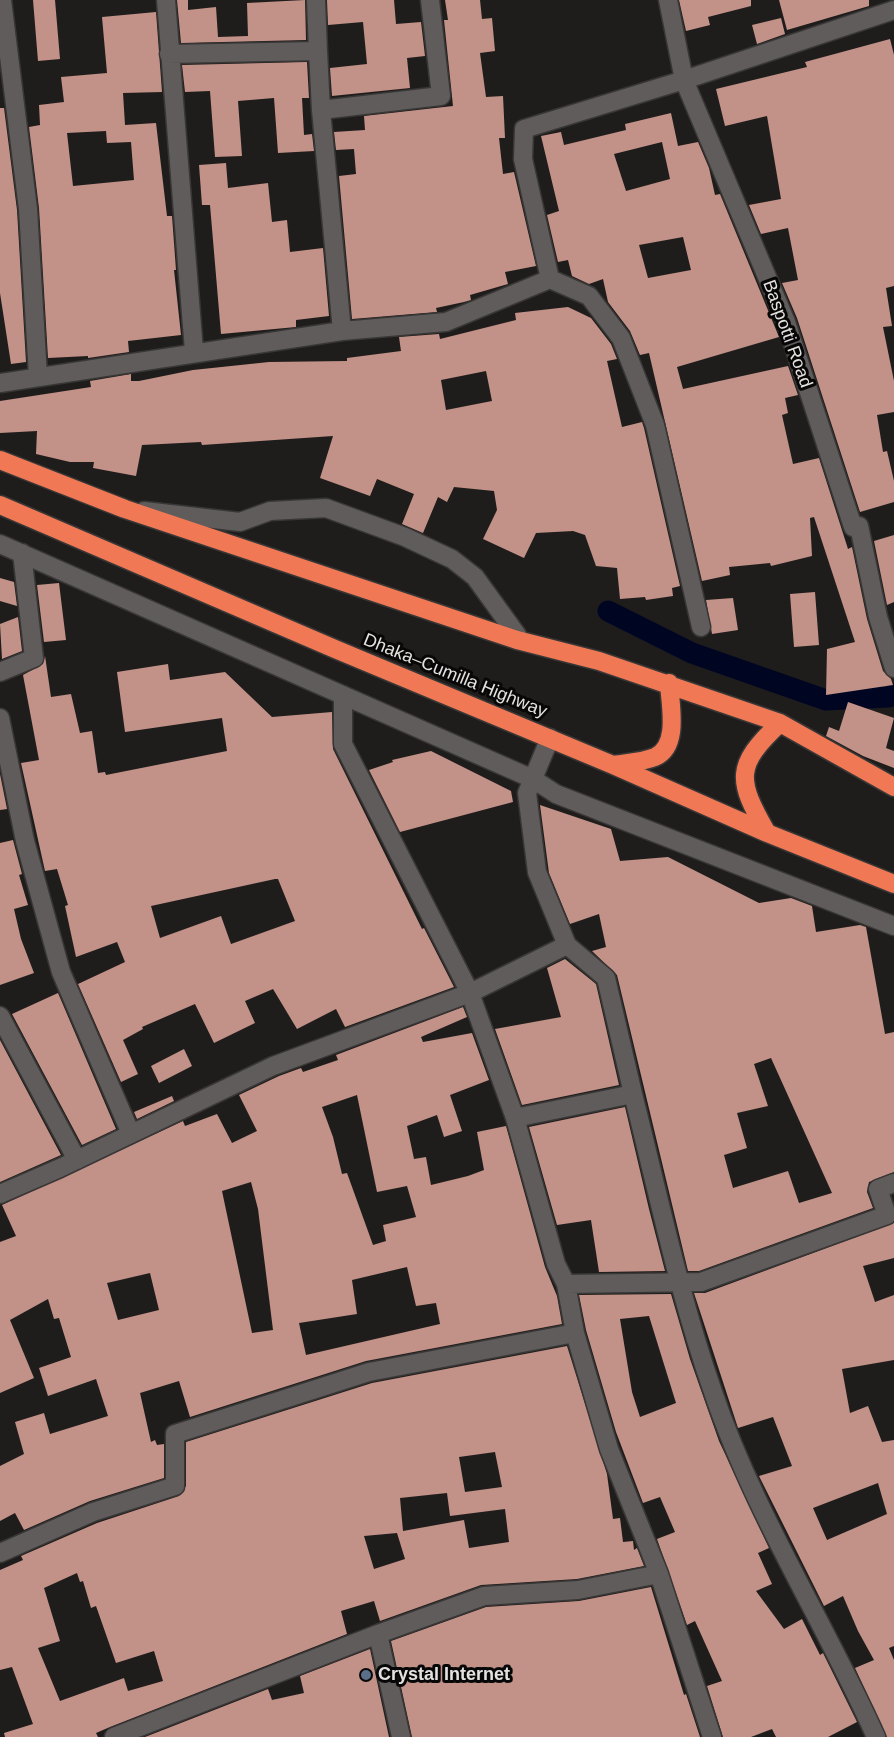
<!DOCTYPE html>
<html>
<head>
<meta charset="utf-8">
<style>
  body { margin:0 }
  canvas { display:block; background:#1f1d1b }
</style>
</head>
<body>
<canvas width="894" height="1737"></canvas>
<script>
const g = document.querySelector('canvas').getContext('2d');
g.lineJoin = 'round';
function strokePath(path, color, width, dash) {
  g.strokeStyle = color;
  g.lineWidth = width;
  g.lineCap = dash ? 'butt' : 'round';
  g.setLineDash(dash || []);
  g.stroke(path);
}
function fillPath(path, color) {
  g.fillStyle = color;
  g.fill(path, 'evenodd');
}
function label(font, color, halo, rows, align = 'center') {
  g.font = font + ' Arial,sans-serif';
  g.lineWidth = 6;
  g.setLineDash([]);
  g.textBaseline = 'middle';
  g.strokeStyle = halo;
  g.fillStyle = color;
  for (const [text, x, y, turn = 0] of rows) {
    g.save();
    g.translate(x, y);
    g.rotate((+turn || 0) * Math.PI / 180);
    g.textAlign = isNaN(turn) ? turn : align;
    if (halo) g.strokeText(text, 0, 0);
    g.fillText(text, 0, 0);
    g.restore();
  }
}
const canal = new Path2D(`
  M 608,611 L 692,653 L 826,700 L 889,697 L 894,694`);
const building = new Path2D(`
  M 33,0 L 55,0 L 60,59 L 38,61 Z
  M 177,0 L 188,0 L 188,10 L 216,7 L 218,37 L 248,36 L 247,3 L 305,0 L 306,40 L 181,43 Z
  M 327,0 L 394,0 L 396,24 L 421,22 L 425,56 L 407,58 L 410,88 L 332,96 L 330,68 L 367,64 L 363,22 L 328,25 Z
  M 445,0 L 480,0 L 482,19 L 492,18 L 495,51 L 480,53 L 486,97 L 503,96 L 505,138 L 499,138 L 503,174 L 514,172 L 536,266 L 505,272 L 508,284 L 470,295 L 471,300 L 464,302 L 436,308 L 437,312 L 352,319 L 339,176 L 356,174 L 354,149 L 336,150 L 334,132 L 365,130 L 364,116 L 453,106 L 444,20 L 448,20 Z
  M 679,0 L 751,0 L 751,6 L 708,17 L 710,25 L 686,31 Z
  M 779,0 L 869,0 L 869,6 L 787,30 Z
  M 156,12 L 162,92 L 123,93 L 125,125 L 156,123 L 167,216 L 172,216 L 176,270 L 174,270 L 181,335 L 128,341 L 129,352 L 88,358 L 88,356 L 48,358 L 39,208 L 29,127 L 40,125 L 39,105 L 64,102 L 61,77 L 107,73 L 102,17 ZM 106,131 L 107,143 L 131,142 L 134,180 L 73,186 L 67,133 Z
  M 781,18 L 785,34 L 757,44 L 752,25 Z
  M 890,39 L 894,55 L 894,286 L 886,288 L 892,326 L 883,327 L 894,381 L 894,412 L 877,415 L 883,452 L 887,451 L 894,481 L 894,502 L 860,512 L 797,318 L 782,283 L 798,280 L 788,228 L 761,234 L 749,205 L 781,199 L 767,116 L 725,126 L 716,89 L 807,67 L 805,62 Z
  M 307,62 L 309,98 L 302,98 L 304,135 L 312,134 L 314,151 L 278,153 L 274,98 L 238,101 L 242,156 L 215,157 L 210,91 L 185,92 L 182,65 Z
  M 0,108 L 4,108 L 17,210 L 26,362 L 11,364 L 0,293 Z
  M 671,113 L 678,146 L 698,142 L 709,168 L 715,195 L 720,194 L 779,337 L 677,367 L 683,389 L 788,366 L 798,395 L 785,398 L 788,413 L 782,415 L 793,464 L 819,458 L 848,549 L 852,547 L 867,619 L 883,671 L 891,679 L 893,685 L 826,695 L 827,649 L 855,642 L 814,517 L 810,518 L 812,556 L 771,566 L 770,563 L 729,567 L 730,575 L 702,581 L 649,353 L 640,355 L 630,331 L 608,302 L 603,279 L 589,284 L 572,276 L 568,260 L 558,262 L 547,215 L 559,211 L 541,136 L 561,132 L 564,145 L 626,130 L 625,124 ZM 662,142 L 670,179 L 626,191 L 614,154 ZM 683,237 L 691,270 L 648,278 L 639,245 Z
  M 226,163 L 228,188 L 268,183 L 272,222 L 287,220 L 290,252 L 323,248 L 329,316 L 296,320 L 296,327 L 221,334 L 210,205 L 202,205 L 199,165 Z
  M 568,307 L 591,318 L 611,344 L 617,359 L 607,361 L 622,427 L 642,422 L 644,428 L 680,586 L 672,588 L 673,596 L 646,600 L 645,597 L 620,599 L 617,568 L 596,566 L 585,535 L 573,531 L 536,533 L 524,558 L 483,539 L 497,510 L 494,491 L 454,487 L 447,502 L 438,497 L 423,533 L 402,524 L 414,494 L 377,479 L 370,496 L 320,478 L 333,436 L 202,445 L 201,442 L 142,445 L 136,476 L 93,468 L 94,462 L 70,462 L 36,454 L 37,431 L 0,433 L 0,401 L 91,387 L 90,381 L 131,374 L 131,381 L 139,381 L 193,370 L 269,362 L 347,361 L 347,358 L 401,351 L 399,337 L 439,334 L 440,339 L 516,320 L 515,313 ZM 486,371 L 492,401 L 446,410 L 441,380 Z
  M 894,535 L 894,602 L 887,605 L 874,541 Z
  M 0,578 L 14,582 L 17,606 L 0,601 Z
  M 59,583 L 66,640 L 44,642 L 37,585 Z
  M 815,592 L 819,645 L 794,647 L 790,594 Z
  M 733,598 L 738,630 L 712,634 L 706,600 Z
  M 18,617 L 22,651 L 2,659 L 0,624 Z
  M 45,656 L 51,697 L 71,694 L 80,733 L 92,731 L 98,773 L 105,772 L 106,775 L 227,751 L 222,718 L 125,732 L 117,672 L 168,664 L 170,680 L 225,672 L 272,717 L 332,712 L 333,749 L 422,929 L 424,928 L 454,987 L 345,1027 L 336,1009 L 297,1029 L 273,989 L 245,1001 L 255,1023 L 214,1043 L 195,1004 L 142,1027 L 143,1029 L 123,1040 L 138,1074 L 121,1082 L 78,984 L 125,962 L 117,942 L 76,957 L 65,906 L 68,905 L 57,869 L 45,871 L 21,763 L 39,760 L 23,675 L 43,664 ZM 275,879 L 278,879 L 295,921 L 231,944 L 221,916 L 160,938 L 151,906 Z
  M 848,702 L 894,718 L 886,748 L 894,751 L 894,768 L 863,756 L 826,736 L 829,727 L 839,731 Z
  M 431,751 L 511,791 L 513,802 L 400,832 L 369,770 L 393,762 L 392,760 Z
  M 0,774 L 7,809 L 0,810 Z
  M 540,805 L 611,829 L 620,861 L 668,857 L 759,903 L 791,898 L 812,906 L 816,932 L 860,925 L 866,927 L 885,1034 L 894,1032 L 894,1172 L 869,1182 L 867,1192 L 873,1208 L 699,1271 L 688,1271 L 617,975 L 592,951 L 606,947 L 599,914 L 570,924 L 549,873 ZM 771,1058 L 832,1193 L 799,1203 L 788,1171 L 733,1188 L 724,1155 L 747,1148 L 737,1113 L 768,1106 L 754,1064 Z
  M 13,840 L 22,874 L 19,875 L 28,905 L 14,909 L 21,939 L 34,973 L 0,985 L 0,843 Z
  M 565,959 L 596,984 L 619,1085 L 522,1105 L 495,1029 L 561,1017 L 547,968 Z
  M 58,993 L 116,1129 L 82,1145 L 12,1014 Z
  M 463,1007 L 467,1017 L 421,1037 L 423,1042 L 472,1033 L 489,1080 L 450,1095 L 462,1131 L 444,1137 L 437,1115 L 407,1126 L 414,1159 L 426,1157 L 431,1185 L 468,1176 L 484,1170 L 477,1132 L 506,1126 L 545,1267 L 557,1296 L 562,1324 L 366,1361 L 190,1417 L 179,1381 L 140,1393 L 151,1442 L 155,1440 L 157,1445 L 164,1444 L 164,1478 L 90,1501 L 24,1530 L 15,1513 L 0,1521 L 0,1466 L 24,1454 L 15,1422 L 44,1413 L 50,1434 L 108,1416 L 96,1379 L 48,1396 L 39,1368 L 71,1357 L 59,1318 L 54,1319 L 48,1299 L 10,1320 L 34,1378 L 0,1393 L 0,1242 L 16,1236 L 2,1205 L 183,1121 L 185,1126 L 217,1114 L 232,1143 L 257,1131 L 239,1095 L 279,1076 L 301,1068 L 303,1072 L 338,1060 L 336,1055 ZM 357,1095 L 377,1192 L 407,1186 L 416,1217 L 383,1225 L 386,1241 L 373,1245 L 347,1173 L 342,1174 L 333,1137 L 322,1107 ZM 251,1182 L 258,1209 L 273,1330 L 252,1333 L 222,1191 ZM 407,1267 L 416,1306 L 436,1303 L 440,1324 L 306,1355 L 299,1323 L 357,1314 L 352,1280 ZM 150,1273 L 159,1310 L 118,1320 L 107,1283 Z
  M 0,1040 L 61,1155 L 0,1182 Z
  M 184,1049 L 192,1066 L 159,1083 L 151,1066 Z
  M 172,1096 L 174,1101 L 137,1119 L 134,1112 Z
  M 625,1107 L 649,1209 L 665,1271 L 599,1272 L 591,1220 L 557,1225 L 529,1127 Z
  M 894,1223 L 894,1258 L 863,1266 L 875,1302 L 894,1295 L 894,1360 L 842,1369 L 850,1413 L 868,1406 L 882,1442 L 894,1440 L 894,1646 L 889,1648 L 894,1660 L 894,1737 L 887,1737 L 855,1668 L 874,1660 L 858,1631 L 843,1596 L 824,1606 L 759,1476 L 792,1466 L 773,1417 L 738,1428 L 694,1293 L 705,1293 ZM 878,1483 L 887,1514 L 827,1540 L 813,1508 Z
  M 671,1294 L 690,1359 L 719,1441 L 769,1548 L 758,1553 L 772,1584 L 756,1591 L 784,1629 L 802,1619 L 820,1655 L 823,1653 L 857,1722 L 828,1737 L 776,1737 L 772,1729 L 751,1737 L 723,1737 L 707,1686 L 722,1681 L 695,1621 L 687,1625 L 657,1539 L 675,1532 L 660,1497 L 643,1503 L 616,1432 L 586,1330 L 579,1295 ZM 649,1316 L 676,1403 L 640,1417 L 632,1392 L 620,1319 Z
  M 567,1346 L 607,1474 L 613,1519 L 620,1518 L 623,1542 L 633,1541 L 634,1550 L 637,1548 L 644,1566 L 577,1579 L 481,1585 L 380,1621 L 374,1601 L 341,1611 L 347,1634 L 110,1727 L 96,1733 L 98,1737 L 5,1737 L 4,1733 L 33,1724 L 12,1667 L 0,1670 L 0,1570 L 23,1560 L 21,1556 L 97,1523 L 179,1496 L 186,1486 L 186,1442 L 372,1383 ZM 495,1452 L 502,1487 L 465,1492 L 459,1457 ZM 447,1493 L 450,1516 L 505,1509 L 509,1542 L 469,1548 L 464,1520 L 403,1531 L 400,1498 ZM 397,1533 L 405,1559 L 374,1569 L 364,1536 ZM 77,1573 L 80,1582 L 83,1581 L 91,1608 L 96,1606 L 116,1663 L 154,1651 L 163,1681 L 128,1691 L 124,1678 L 60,1701 L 38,1648 L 60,1641 L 44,1588 Z
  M 651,1587 L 684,1695 L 686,1694 L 700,1737 L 412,1737 L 391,1641 L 486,1607 L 579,1601 Z
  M 370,1649 L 389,1737 L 145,1737 L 268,1689 L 272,1700 L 304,1693 L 300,1676 Z`);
const minor = new Path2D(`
  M 2,0 L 28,209 L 38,376
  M 166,0 L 194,351
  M 316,0 L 318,51
  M 668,0 L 684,80 L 786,322 L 853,527 L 859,526 L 878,617 L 894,668
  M 169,54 L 318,51 L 321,110 L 441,96 L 430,0
  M 321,110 L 342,331
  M 550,279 L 589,296 L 621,338 L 655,425 L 701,627
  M 0,383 L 342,331 L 446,322 L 550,279 L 523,159 L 524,129 L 684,80 L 894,10
  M 144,511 L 240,522 L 270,511 L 326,508 L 405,537 L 452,559 L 475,577 L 517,635 L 517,640
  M 0,544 L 533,779 L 556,794 L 894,926
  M 0,672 L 34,658 L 22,553
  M 343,695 L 343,744 L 470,993 L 515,1118 L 633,1094 L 606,978 L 567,945 L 537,872 L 527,793 L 550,738
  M 0,718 L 25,841 L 61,972 L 131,1134
  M 0,1016 L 77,1160
  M 633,1094 C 658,1193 679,1295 713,1392 C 754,1513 824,1621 876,1737
  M 515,1118 L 556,1264 L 566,1284 L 701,1282 L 887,1215 L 878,1189 L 894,1183
  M 0,1194 L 60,1168 L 273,1066 L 470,993 L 567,945
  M 575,1333 L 609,1449 L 659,1574 L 712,1737
  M 0,1553 L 93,1512 L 175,1486 L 175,1434 L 369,1372 L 575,1333 L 566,1284
  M 378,1634 L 401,1737
  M 114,1737 L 378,1634 L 484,1596 L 578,1590 L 659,1574`);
const highway = new Path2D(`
  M 0,460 L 125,509 L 517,640 L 599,661 L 780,723 L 894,787
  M 0,505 L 335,649 L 613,765 L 767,833 L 894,884
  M 613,765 C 626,763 643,762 655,757 C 680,746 670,704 669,683
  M 767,833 C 737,780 734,766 780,723`);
const markers = [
  [366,1675,6,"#5c6f8a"]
];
const streetNames = [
  ["Baspotti Road",787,334,70],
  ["Dhaka–Cumilla Highway",455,676,22]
];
const poiNames = [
  ["Crystal Internet",378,1675]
];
strokePath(canal, '#000622', 21);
fillPath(building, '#c29188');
strokePath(minor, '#393736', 21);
strokePath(highway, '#393736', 21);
strokePath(minor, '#5f5c5b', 18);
strokePath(highway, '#f17855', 18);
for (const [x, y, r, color] of markers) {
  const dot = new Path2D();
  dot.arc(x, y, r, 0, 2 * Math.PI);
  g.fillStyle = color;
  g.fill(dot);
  strokePath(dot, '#080707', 2);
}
label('18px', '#e4e2e1', '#080707', streetNames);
label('bold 18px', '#e4e2e1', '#080707', poiNames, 'left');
</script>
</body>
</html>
